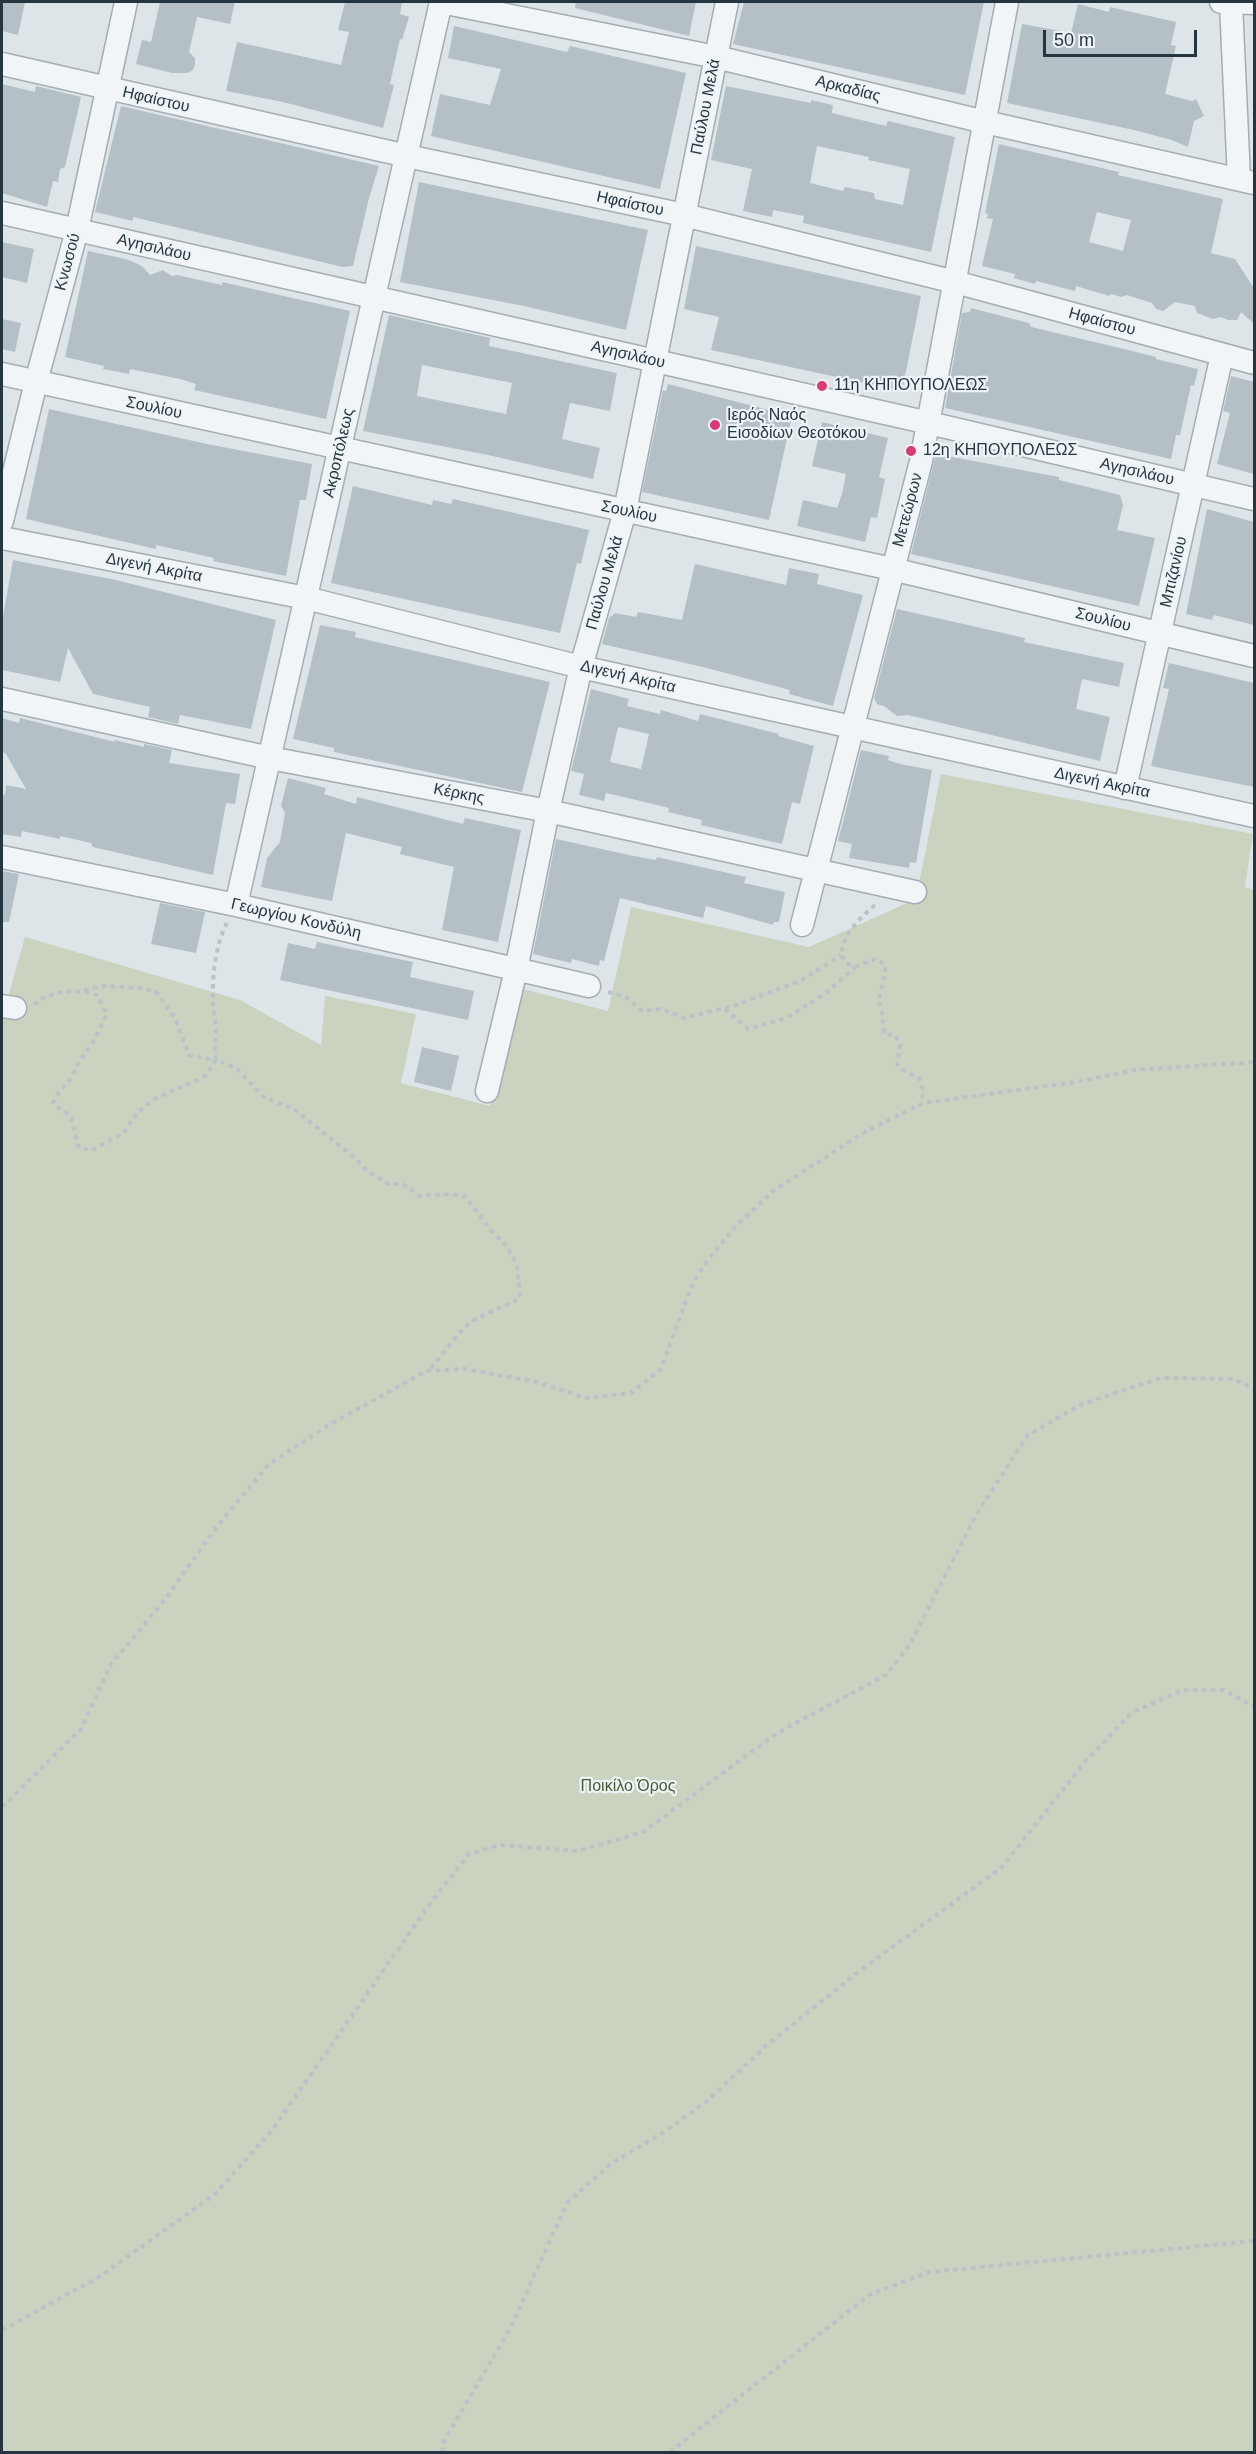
<!DOCTYPE html>
<html>
<head>
<meta charset="utf-8">
<style>
  body { margin:0 }
  #map { position:relative; width:1256px; height:2454px; overflow:hidden; background:#dee5e9; font-family:Arial,sans-serif }
  canvas { display:block }
  .frame { position:absolute; inset:0; border:3px solid #263641; pointer-events:none }
  .scale { position:absolute; left:1043px; top:30px; width:154px; height:27px; box-sizing:border-box; border:3px solid #263641; border-top:0; padding-left:8px; font-size:18px; line-height:21px; white-space:nowrap; color:#263641; -webkit-text-stroke:4px #eef3f6; paint-order:stroke }
</style>
</head>
<body>
<div id="map">
<canvas width="1256" height="2454"></canvas>
<div class="frame"></div>
<div class="scale">50 m</div>
</div>
<script>
const g = document.querySelector('canvas').getContext('2d');
g.lineJoin = 'round';
function fillPath(path, color) {
  g.fillStyle = color;
  g.fill(path, 'evenodd');
}
function strokePath(path, color, width, dash) {
  g.strokeStyle = color;
  g.lineWidth = width;
  g.lineCap = dash ? 'butt' : 'round';
  g.setLineDash(dash || []);
  g.stroke(path);
}
function label(font, color, halo, rows, align = 'center') {
  g.font = font + ' Arial,sans-serif';
  g.lineWidth = 4.5;
  g.setLineDash([]);
  g.textBaseline = 'middle';
  g.strokeStyle = halo;
  g.fillStyle = color;
  for (const [text, x, y, turn = 0] of rows) {
    g.save();
    g.translate(x, y);
    g.rotate((+turn || 0) * Math.PI / 180);
    g.textAlign = isNaN(turn) ? turn : align;
    if (halo) g.strokeText(text, 0, 0);
    g.fillText(text, 0, 0);
    g.restore();
  }
}
const green = new Path2D(`
  M 941,774 L 1253,834 L 1245,887 L 1254,890 L 1254,2452 L 2,2452 L 2,1018 L 25,937 L 240,1000 L 321,1045 L 325,996 L 416,1014 L 401,1083 L 490,1106 L 519,988 L 608,1011 L 631,907 L 809,947 L 916,899 Z`);
const building = new Path2D(`
  M 2,2 L 25,2 L 18,35 L 2,31 Z
  M 160,2 L 235,2 L 230,24 L 197,17 L 189,52 L 195,58 L 195,64 L 193,70 L 187,73 L 172,73 L 136,64 L 142,40 L 151,42 Z
  M 345,2 L 402,2 L 400,14 L 409,17 L 402,40 L 400,39 L 390,84 L 394,85 L 383,128 L 283,102 L 226,91 L 237,42 L 341,65 L 349,32 L 338,30 Z
  M 576,2 L 696,2 L 689,36 L 575,8 Z
  M 744,2 L 984,2 L 965,95 L 733,44 Z
  M 1078,4 L 1109,12 L 1110,7 L 1176,22 L 1171,45 L 1176,46 L 1165,94 L 1192,101 L 1196,99 L 1204,116 L 1194,121 L 1188,147 L 1172,140 L 1134,130 L 1007,103 L 1022,24 L 1071,33 Z
  M 454,26 L 567,52 L 570,46 L 686,73 L 660,189 L 431,136 L 440,94 L 490,105 L 501,69 L 448,58 Z
  M 2,84 L 35,92 L 36,86 L 81,97 L 65,167 L 60,169 L 58,182 L 53,181 L 47,207 L 2,193 Z
  M 726,86 L 811,103 L 811,100 L 833,105 L 832,113 L 886,126 L 888,121 L 955,137 L 931,252 L 803,223 L 804,216 L 773,210 L 772,217 L 743,211 L 752,169 L 711,160 ZM 817,146 L 869,157 L 868,160 L 910,169 L 903,205 L 875,199 L 874,193 L 845,187 L 843,191 L 810,183 Z
  M 121,106 L 379,166 L 369,198 L 353,266 L 343,267 L 133,217 L 133,221 L 95,212 Z
  M 999,144 L 1119,172 L 1118,175 L 1223,199 L 1211,253 L 1235,259 L 1254,288 L 1254,324 L 1241,312 L 1237,320 L 1228,320 L 1221,317 L 1213,319 L 1197,313 L 1195,306 L 1175,302 L 1163,311 L 1156,309 L 1152,303 L 1127,295 L 1121,297 L 1111,294 L 1109,296 L 1076,286 L 1075,291 L 1036,281 L 1035,284 L 1014,278 L 1015,274 L 982,266 L 993,219 L 987,218 L 988,214 L 985,213 ZM 1097,212 L 1131,220 L 1123,251 L 1089,242 Z
  M 419,182 L 648,230 L 626,330 L 524,306 L 400,282 Z
  M 2,242 L 34,249 L 27,283 L 2,277 Z
  M 696,246 L 921,296 L 902,391 L 711,350 L 719,317 L 684,309 Z
  M 88,251 L 126,259 L 142,266 L 150,275 L 163,270 L 172,276 L 177,275 L 222,285 L 222,282 L 350,311 L 326,419 L 194,390 L 196,384 L 180,379 L 130,369 L 129,374 L 103,369 L 104,366 L 65,357 Z
  M 971,308 L 1029,323 L 1031,327 L 1124,349 L 1156,357 L 1156,359 L 1198,369 L 1194,386 L 1191,385 L 1180,435 L 1176,435 L 1171,459 L 945,408 L 962,313 L 970,312 Z
  M 389,315 L 490,338 L 489,346 L 617,373 L 610,411 L 570,403 L 562,439 L 600,448 L 593,479 L 488,455 L 363,431 ZM 422,365 L 512,383 L 506,414 L 417,396 Z
  M 2,319 L 21,323 L 15,352 L 2,349 Z
  M 1231,376 L 1254,382 L 1254,474 L 1217,464 L 1230,413 L 1223,411 Z
  M 668,384 L 792,416 L 769,520 L 642,492 L 663,390 L 666,391 Z
  M 49,409 L 207,444 L 312,464 L 306,500 L 300,500 L 286,576 L 213,561 L 214,558 L 156,545 L 156,549 L 26,519 Z
  M 822,422 L 888,438 L 879,477 L 885,479 L 877,518 L 871,517 L 865,542 L 797,526 L 803,500 L 837,508 L 842,494 L 846,474 L 812,466 Z
  M 936,454 L 1059,477 L 1059,480 L 1120,495 L 1123,505 L 1117,530 L 1155,538 L 1139,606 L 911,554 Z
  M 353,486 L 432,505 L 433,500 L 451,504 L 453,499 L 589,530 L 581,564 L 577,563 L 560,633 L 331,583 Z
  M 1207,509 L 1254,522 L 1254,625 L 1214,615 L 1212,620 L 1186,614 Z
  M 13,560 L 116,580 L 276,620 L 251,729 L 180,715 L 178,724 L 148,717 L 150,707 L 93,694 L 68,648 L 60,682 L 2,670 L 2,622 Z
  M 695,564 L 786,585 L 789,568 L 819,574 L 817,584 L 863,595 L 833,706 L 789,694 L 790,690 L 703,667 L 602,644 L 609,618 L 615,613 L 636,617 L 638,612 L 682,620 Z
  M 897,609 L 1025,638 L 1024,642 L 1124,663 L 1119,687 L 1082,679 L 1076,709 L 1110,717 L 1100,761 L 908,715 L 897,716 L 884,706 L 877,704 L 874,698 Z
  M 320,625 L 356,632 L 355,637 L 550,682 L 522,792 L 334,752 L 334,748 L 293,739 Z
  M 1169,663 L 1254,683 L 1254,787 L 1151,766 L 1169,689 L 1163,688 Z
  M 591,689 L 629,699 L 627,706 L 660,714 L 661,710 L 698,721 L 700,714 L 779,734 L 778,736 L 814,746 L 800,804 L 792,802 L 782,844 L 701,825 L 702,820 L 668,812 L 669,808 L 632,799 L 606,793 L 604,801 L 579,795 L 584,774 L 571,771 ZM 618,727 L 649,734 L 641,769 L 610,762 Z
  M 2,718 L 19,723 L 20,718 L 115,742 L 114,740 L 144,747 L 144,744 L 172,750 L 169,763 L 240,774 L 235,804 L 226,803 L 213,875 L 93,847 L 91,843 L 60,836 L 60,839 L 22,831 L 21,837 L 2,834 L 2,794 L 5,795 L 6,785 L 26,789 L 6,754 L 2,752 Z
  M 861,750 L 889,756 L 888,760 L 900,764 L 932,770 L 916,863 L 910,862 L 909,868 L 849,858 L 852,844 L 838,841 Z
  M 288,778 L 326,788 L 324,794 L 356,804 L 357,797 L 463,824 L 465,818 L 521,830 L 498,942 L 442,930 L 454,867 L 400,854 L 402,847 L 346,833 L 332,901 L 261,887 L 267,858 L 280,842 L 285,813 L 281,806 Z
  M 556,839 L 629,855 L 656,860 L 657,857 L 746,877 L 744,883 L 785,892 L 779,922 L 774,922 L 773,925 L 706,906 L 703,918 L 620,898 L 604,961 L 600,960 L 599,966 L 572,959 L 571,963 L 533,954 Z
  M 2,871 L 19,874 L 9,922 L 2,922 Z
  M 160,903 L 205,912 L 196,953 L 151,944 Z
  M 317,942 L 413,962 L 410,977 L 474,991 L 468,1020 L 280,980 L 288,943 L 315,949 Z
  M 422,1047 L 459,1056 L 451,1091 L 414,1082 Z`);
const path = new Path2D(`
  M 875,905 C 859,919 844,933 841,955 L 846,963 L 855,967 L 875,959 L 885,964 L 885,974 L 878,1001 L 882,1012 L 884,1034 L 895,1035 L 900,1045 L 897,1064 L 904,1071 L 919,1078 L 922,1087 L 923,1103
  M 227,923 C 215,945 212,978 213,1003 C 213,1012 216,1022 216,1031 C 215,1042 214,1050 216,1060 L 236,1068 L 264,1097 L 295,1110 L 355,1158 L 368,1172 L 389,1184 L 403,1184 L 420,1196 L 452,1194 L 466,1197 L 493,1233 L 506,1245 L 517,1265 L 520,1298 C 502,1309 479,1314 465,1327 C 451,1341 442,1357 427,1371
  M 84,990 L 104,986 L 143,988 L 156,992 L 175,1018 L 189,1055 L 215,1060
  M 608,992 L 626,997 L 642,1011 L 661,1009 L 684,1018 L 736,1005 L 800,981 L 841,955
  M 34,1005 C 49,990 77,989 97,995 L 107,1014 L 93,1042 L 79,1062 L 72,1077 L 59,1092 L 53,1103 L 71,1117 L 79,1148 L 92,1150 L 124,1133 L 136,1114 L 156,1098 L 204,1077 L 216,1060
  M 725,1009 L 748,1029 L 783,1019 L 795,1013 L 827,992 L 855,967
  M 2,1807 L 81,1729 L 111,1664 L 163,1602 L 215,1529 L 269,1464 L 329,1425 L 426,1371 L 464,1369 L 533,1381 L 586,1398 L 631,1393 L 660,1370 L 694,1281 L 707,1261 L 737,1225 L 773,1191 L 863,1133 L 923,1103 L 1070,1083 L 1135,1070 L 1254,1062
  M 2,2330 L 99,2277 L 214,2195 L 273,2129 L 431,1902 L 469,1854 L 500,1845 L 577,1851 L 643,1832 L 777,1733 L 886,1675 L 910,1644 L 976,1515 L 1028,1435 L 1082,1404 L 1161,1378 L 1232,1379 L 1254,1388
  M 442,2452 L 444,2441 L 511,2327 L 567,2203 L 612,2163 L 667,2130 L 707,2101 L 766,2046 L 858,1972 L 1001,1868 L 1085,1762 L 1131,1713 L 1183,1690 L 1224,1690 L 1254,1707
  M 670,2452 L 869,2295 L 929,2272 L 1254,2241`);
const minor = new Path2D(`
  M 441,2 L 716,57 L 985,122 L 1254,183
  M 1221,2 L 1254,3
  M 1231,3 L 1239,179
  M 2,64 L 407,156 L 684,215 L 955,282 L 1254,363
  M 2,213 L 929,423 L 1254,499
  M 2,374 L 892,569 L 1254,656
  M 2,521 L 36,382 L 77,230 L 126,2
  M 2,538 L 306,598 L 581,667 L 1254,816
  M 2,699 L 270,758 L 548,811 L 915,892
  M 1125,788 L 1222,355
  M 2,857 L 236,905 L 589,986
  M 236,905 L 441,2
  M 802,925 L 921,461 L 1007,2
  M 2,1006 L 15,1008
  M 487,1091 L 516,970 L 548,811 L 581,667 L 625,511 L 727,2`);
const markers = [
  [822,386,6,"#d73b75"],
  [715,425,6,"#d73b75"],
  [911,451,6,"#d73b75"]
];
const streetNames = [
  ["Αρκαδίας",848,89,14],
  ["Ηφαίστου",156,100,13],
  ["Παύλου Μελά",706,107,-79],
  ["Ηφαίστου",630,204,12],
  ["Αγησιλάου",154,248,13],
  ["Κνωσού",68,262,-75],
  ["Ηφαίστου",1102,322,15],
  ["Αγησιλάου",628,355,13],
  ["Σουλίου",154,408,12],
  ["Ακροπόλεως",339,453,-77],
  ["Αγησιλάου",1137,472,13],
  ["Μετεώρων",908,510,-75],
  ["Σουλίου",629,512,12],
  ["Διγενή Ακρίτα",154,568,11],
  ["Μπιζανίου",1174,572,-77],
  ["Παύλου Μελά",605,583,-74],
  ["Σουλίου",1103,620,14],
  ["Διγενή Ακρίτα",628,677,13],
  ["Διγενή Ακρίτα",1102,783,12],
  ["Κέρκης",459,794,11],
  ["Γεωργίου Κονδύλη",296,919,13]
];
const poiNames = [
  ["11η ΚΗΠΟΥΠΟΛΕΩΣ",834,386],
  ["Ιερός Ναός",727,416],
  ["Εισοδίων Θεοτόκου",727,434],
  ["12η ΚΗΠΟΥΠΟΛΕΩΣ",923,451]
];
const parkNames = [
  ["Ποικίλο Όρος",628,1787]
];
fillPath(green, '#c9d3bf');
fillPath(building, '#b5bfc6');
strokePath(minor, '#a3adb3', 25);
strokePath(path, '#bcc3c8', 4, [4.5, 4.5]);
strokePath(minor, '#f1f5f7', 22);
for (const [x, y, r, color] of markers) {
  const dot = new Path2D();
  dot.arc(x, y, r, 0, 2 * Math.PI);
  g.fillStyle = color;
  g.fill(dot);
  strokePath(dot, '#eef3f6', 2);
}
label('16px', '#263641', '#eef3f6', streetNames);
label('16px', '#263641', '#eef3f6', poiNames, 'left');
label('16px', '#445e33', '#eef3f6', parkNames);
</script>
</body>
</html>
